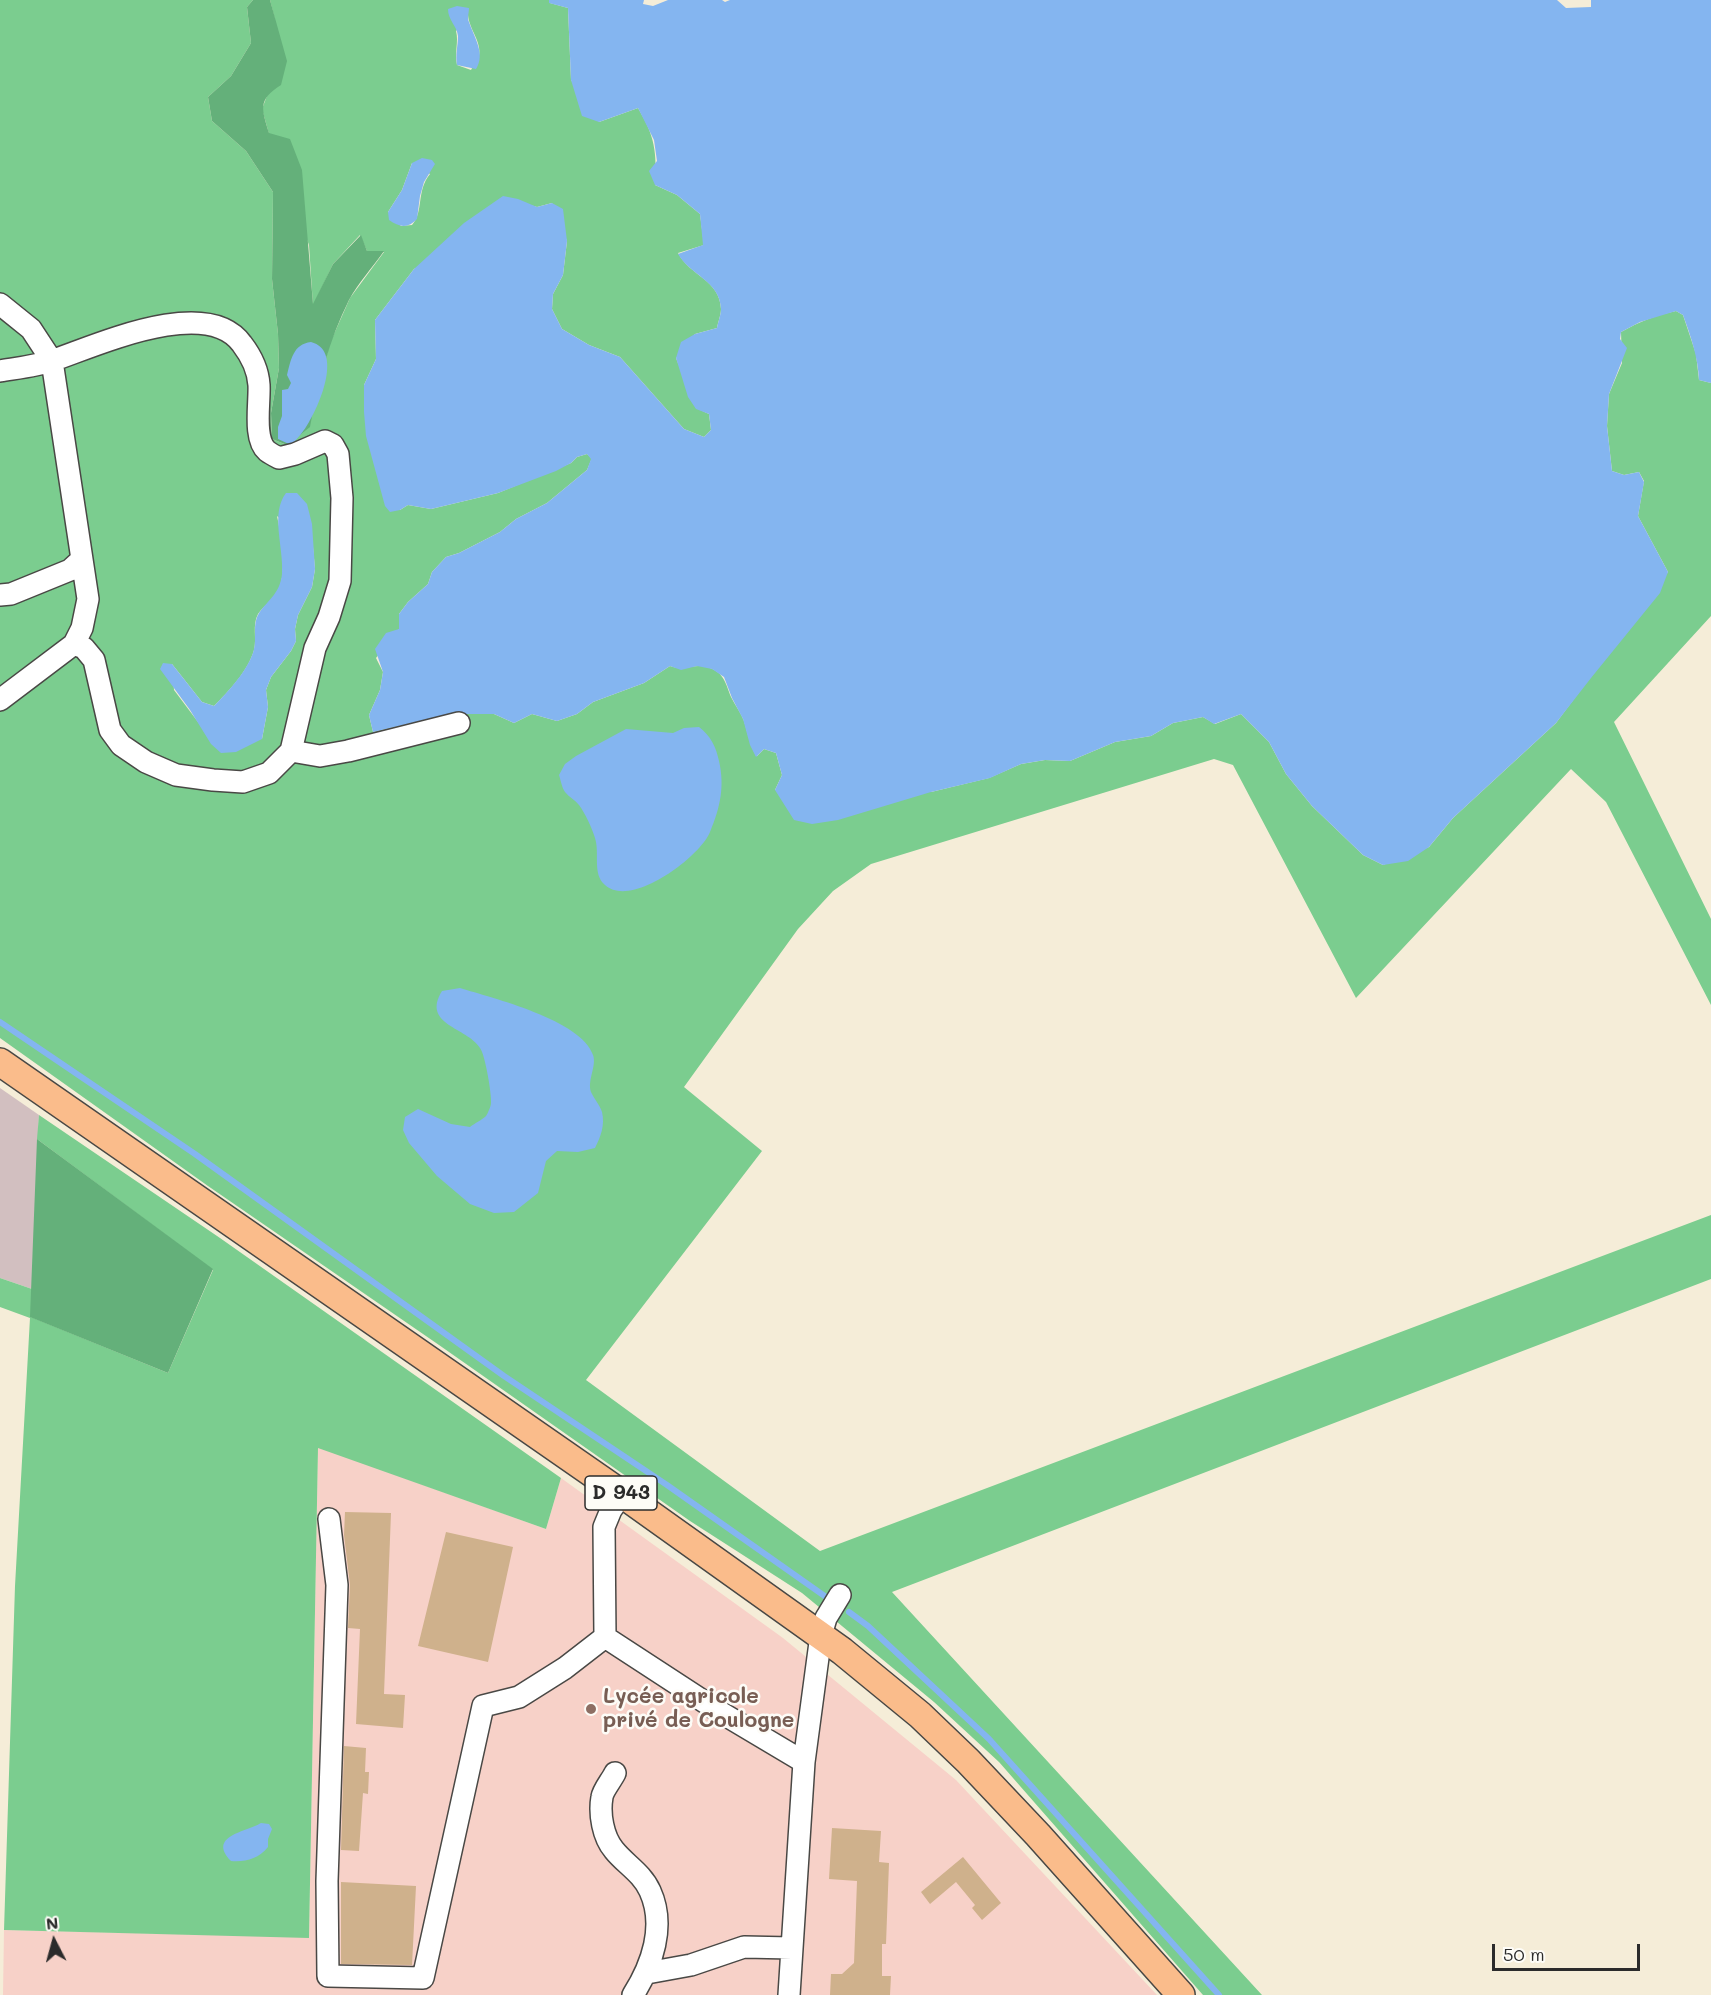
<!DOCTYPE html>
<html>
<head>
<meta charset="utf-8">
<style>
  body { margin:0 }
  #map { position:relative; width:1711px; height:1995px; overflow:hidden; background:#f5edd8; font-family:Mali,sans-serif }
  canvas { display:block }
  .north { position:absolute; left:24px; top:1911px; width:60px; height:60px; -webkit-text-stroke:4px #fdfcf7; paint-order:stroke; rotate:354deg; font-size:16px; font-weight:700; line-height:24px; text-align:center; color:#2b2b2b }
  .north::after { content:''; display:block; margin:auto; width:21px; height:27px; background:#2b2b2b; clip-path:polygon(50% 0,100% 100%,50% 72%,0 100%) }
  .scale { position:absolute; left:1492px; top:1944px; width:148px; height:27px; box-sizing:border-box; border:3px solid #2b2b2b; border-top:0; padding-left:8px; font-size:18px; line-height:21px; white-space:nowrap; color:#2b2b2b; -webkit-text-stroke:4px #fdfcf7; paint-order:stroke }
</style>
</head>
<body>
<div id="map">
<canvas width="1711" height="1995"></canvas>
<div class="north">N</div>
<div class="scale">50 m</div>
</div>
<script>
const g = document.querySelector('canvas').getContext('2d');
g.lineJoin = 'round';
function fillPath(path, color) {
  g.fillStyle = color;
  g.fill(path, 'evenodd');
}
function strokePath(path, color, width, dash) {
  g.strokeStyle = color;
  g.lineWidth = width;
  g.lineCap = dash ? 'butt' : 'round';
  g.setLineDash(dash || []);
  g.stroke(path);
}
function label(font, color, halo, rows, align = 'center') {
  g.font = font + ' Mali,sans-serif';
  g.lineWidth = 5;
  g.setLineDash([]);
  g.textBaseline = 'middle';
  g.strokeStyle = halo;
  g.fillStyle = color;
  for (const [text, x, y, turn = 0] of rows) {
    g.save();
    g.translate(x, y);
    g.rotate((+turn || 0) * Math.PI / 180);
    g.textAlign = isNaN(turn) ? turn : align;
    if (halo) g.strokeText(text, 0, 0);
    g.fillText(text, 0, 0);
    g.restore();
  }
}
const built = new Path2D(`
  M 318,1447 L 546,1529 L 561,1478 L 783,1638 L 956,1780 L 1157,1995 L 3,1995 L 4,1930 L 309,1937 Z`);
const industrial = new Path2D(`
  M 0,1088 L 39,1115 L 32,1289 L 0,1278 Z`);
const green = new Path2D(`
  M 0,0 L 253,0 L 247,7 L 251,43 L 231,76 L 208,97 L 212,121 L 246,151 L 273,192 L 272,279 L 278,334 L 279,368 L 271,413 L 272,439 L 287,445 L 318,387 L 330,343 L 350,298 L 384,252 L 367,251 L 360,235 L 333,264 L 313,306 L 309,245 L 269,134 L 262,109 L 268,93 L 275,20 L 270,0 L 549,0 L 550,3 L 568,8 L 571,80 L 599,122 L 638,108 C 655,136 657,153 655,185 L 677,195 L 700,214 L 704,245 L 678,253 C 690,276 720,280 721,309 C 721,315 718,322 717,328 L 695,334 L 676,358 L 696,408 L 709,414 L 711,430 L 704,437 L 684,429 L 620,357 L 589,345 L 562,329 L 552,309 L 553,294 L 563,275 L 567,241 L 552,203 L 537,207 L 530,205 L 414,269 L 375,320 L 376,359 L 364,385 L 400,510 L 408,505 L 431,509 L 498,493 L 571,463 L 577,457 L 587,454 L 592,458 L 587,470 L 547,503 L 516,519 L 500,532 L 459,553 L 446,557 L 432,572 L 428,584 L 408,602 L 399,614 L 399,629 L 376,658 L 383,672 L 380,690 L 369,715 L 373,732 L 450,714 L 494,714 L 514,723 L 532,714 L 557,721 L 577,714 L 593,702 L 644,683 L 670,666 C 688,672 693,662 710,668 C 724,673 726,684 731,697 C 735,705 741,713 744,721 C 748,734 750,745 757,756 L 764,749 L 776,753 L 782,775 L 775,790 L 931,792 L 989,778 L 1021,764 L 1045,760 L 1070,761 L 1115,742 L 1151,736 L 1173,723 L 1203,717 L 1215,724 L 1241,714 L 1269,742 L 1286,774 L 1312,806 L 1363,855 L 1383,865 L 1429,847 L 1453,818 L 1556,723 L 1668,572 L 1638,516 L 1644,481 L 1639,472 L 1624,475 L 1612,471 L 1607,426 L 1609,394 L 1622,363 L 1621,332 C 1639,322 1656,315 1676,311 L 1683,315 L 1696,354 L 1699,380 L 1711,383 L 1711,616 L 1614,722 L 1711,919 L 1711,1005 L 1606,802 L 1571,769 L 1356,998 L 1233,765 L 1214,759 L 871,864 L 833,891 L 798,929 L 684,1087 L 762,1151 L 586,1380 L 820,1551 L 1711,1215 L 1711,1279 L 892,1592 L 1262,1995 L 1203,1995 L 999,1762 L 934,1702 L 802,1593 L 690,1521 L 439,1345 L 208,1186 L 0,1038 ZM 468,15 C 469,29 482,42 479,56 C 478,60 473,66 471,70 L 457,65 C 454,53 459,42 456,31 ZM 412,163 L 430,174 C 416,191 424,212 412,225 L 401,226 L 388,212 L 402,190 ZM 277,516 L 313,547 L 315,569 L 312,587 L 298,615 L 295,629 L 296,641 L 291,651 L 271,677 L 266,690 L 268,707 L 262,739 L 201,726 L 174,690 L 172,664 L 202,702 L 214,706 C 229,691 248,671 254,650 C 257,639 252,625 258,614 C 264,605 275,599 279,589 C 287,571 281,535 277,516 Z
  M 39,1115 L 220,1238 L 561,1478 L 546,1529 L 318,1448 L 309,1938 L 4,1930 L 15,1586 L 30,1318 L 0,1307 L 0,1278 L 32,1289 L 31,1317 L 168,1373 L 213,1270 L 37,1139 Z`);
const forest = new Path2D(`
  M 253,0 L 270,0 L 287,61 L 281,85 C 257,100 262,109 269,133 L 290,139 L 302,170 L 313,304 L 333,264 L 361,235 L 367,251 L 384,251 C 373,267 358,283 349,300 C 329,340 318,383 310,427 L 287,445 L 272,439 L 271,413 L 279,368 L 278,334 L 272,279 L 273,192 L 246,151 L 212,121 L 208,97 L 231,76 L 251,43 L 247,7 Z
  M 37,1139 L 213,1269 L 168,1373 L 30,1317 Z`);
const water = new Path2D(`
  M 549,0 L 644,0 L 643,4 L 653,6 L 668,0 L 722,0 L 725,2 L 730,0 L 1557,0 L 1566,8 L 1591,7 L 1591,0 L 1711,0 L 1711,383 L 1699,380 C 1698,357 1691,337 1683,315 L 1676,311 L 1640,322 L 1621,332 L 1620,339 L 1627,348 L 1609,394 L 1607,426 L 1612,471 L 1624,475 L 1639,472 L 1644,482 L 1638,516 L 1668,572 L 1660,593 L 1591,678 L 1556,723 L 1453,818 L 1429,847 L 1408,861 L 1383,865 L 1363,855 L 1312,806 L 1286,774 L 1269,742 L 1241,714 L 1214,724 L 1203,717 L 1173,723 L 1151,736 L 1115,742 L 1070,761 L 1045,760 L 1021,764 L 990,778 L 931,792 L 838,820 L 812,824 L 794,820 L 775,790 L 782,775 L 776,753 L 764,749 L 756,757 L 750,745 L 743,719 L 732,698 L 724,677 L 712,669 L 697,666 L 681,670 L 670,666 L 644,683 L 593,702 L 577,714 L 557,721 L 532,714 L 514,723 L 494,714 L 450,714 L 373,732 L 369,715 L 380,690 L 383,672 L 375,649 L 386,633 L 399,629 L 399,614 L 408,602 L 428,584 L 432,572 L 446,557 L 459,553 L 500,532 L 516,519 L 547,503 L 587,470 L 591,459 L 587,454 L 577,457 L 571,463 L 556,471 L 498,493 L 431,509 L 408,505 L 400,510 L 390,512 L 385,506 L 366,436 L 364,412 L 364,385 L 376,359 L 375,320 L 414,269 L 464,223 L 503,196 L 518,199 L 537,207 L 552,203 L 563,209 L 567,241 L 563,275 L 553,294 L 552,309 L 562,329 L 589,345 L 620,357 L 684,429 L 704,437 L 711,430 L 709,414 L 696,409 L 688,397 L 676,358 L 681,342 L 695,334 L 717,328 C 718,322 721,315 721,309 C 720,281 690,275 678,254 L 703,245 L 700,214 L 677,195 L 655,185 L 649,171 L 657,161 L 654,140 L 638,108 L 599,122 L 582,116 L 571,80 L 568,8 L 549,3 Z
  M 457,6 L 469,8 C 469,13 467,18 469,22 C 474,37 486,54 476,69 L 457,65 C 455,54 458,46 458,36 C 457,26 448,20 448,9 Z
  M 422,158 L 432,160 L 435,164 L 424,182 L 420,196 L 417,219 C 408,229 399,227 389,220 L 388,212 L 402,190 L 412,163 Z
  M 311,342 C 343,350 320,404 309,422 C 304,431 298,438 291,445 L 278,439 L 278,427 L 282,416 L 282,390 L 288,389 L 291,383 L 287,375 C 291,360 293,344 311,342 Z
  M 286,493 L 297,493 L 307,504 L 312,524 L 315,569 L 312,587 L 298,615 L 295,629 L 296,641 L 291,651 L 271,677 L 266,690 L 268,707 L 262,739 L 236,752 L 221,753 L 211,744 L 190,710 L 160,669 L 163,663 L 172,664 L 202,702 L 214,706 C 227,693 250,668 254,649 C 257,638 252,624 259,613 C 269,599 280,593 282,574 C 284,547 270,514 286,493 Z
  M 699,727 C 711,736 716,747 719,761 C 725,787 720,808 710,832 C 700,857 631,909 605,885 C 592,874 600,853 595,838 C 592,828 585,813 579,805 C 575,800 569,797 565,792 C 562,788 561,781 559,775 L 565,764 L 576,756 L 626,729 L 673,733 L 684,728 Z
  M 460,988 C 492,998 582,1020 593,1055 C 597,1066 587,1080 591,1092 C 594,1099 600,1105 602,1112 C 605,1125 601,1136 595,1148 L 578,1152 L 557,1151 L 546,1161 L 538,1193 L 514,1212 L 494,1213 L 470,1204 L 437,1176 L 409,1143 L 403,1130 L 405,1117 L 418,1109 L 451,1124 L 470,1127 C 475,1123 482,1120 486,1116 C 488,1113 491,1106 491,1103 C 492,1095 485,1054 480,1048 C 467,1027 421,1025 442,991 Z
  M 261,1823 L 269,1824 L 272,1829 L 268,1839 L 268,1847 C 258,1859 246,1862 231,1861 C 207,1836 246,1832 261,1823 Z`);
const stream = new Path2D(`
  M 0,1022 L 195,1154 L 504,1376 L 667,1485 L 826,1597
  M 849,1612 L 868,1626 L 989,1739 L 1219,1995`);
const building = new Path2D(`
  M 345,1512 L 391,1513 L 384,1694 L 405,1695 L 403,1728 L 356,1724 L 360,1629 L 348,1628 L 350,1585 L 344,1535 Z
  M 446,1532 L 513,1547 L 488,1662 L 418,1646 Z
  M 344,1746 L 366,1748 L 365,1772 L 369,1772 L 368,1794 L 363,1793 L 359,1851 L 341,1850 Z
  M 832,1828 L 881,1831 L 879,1862 L 889,1863 L 886,1944 L 882,1944 L 882,1976 L 891,1976 L 890,1995 L 830,1995 L 831,1974 L 842,1974 L 854,1963 L 857,1881 L 829,1879 Z
  M 963,1857 L 1001,1903 L 982,1920 L 972,1908 L 975,1905 L 956,1882 L 930,1904 L 921,1892 Z
  M 341,1882 L 416,1886 L 412,1965 L 341,1964 Z`);
const minor = new Path2D(`
  M 0,304 L 31,329 L 52,361 L 88,599 L 82,628 L 74,644 L 0,700
  M 0,371 C 18,368 37,366 54,360 C 98,345 207,295 242,344 C 252,357 258,369 259,385 C 260,403 253,439 267,451 C 271,454 275,456 279,458 L 295,454 L 325,441 L 333,445 L 338,454 L 342,498 L 340,581 L 329,617 L 315,648 L 291,751 L 269,773 L 243,782 L 213,780 L 176,775 L 146,762 L 121,745 L 110,730 L 94,660 L 84,648 L 74,644
  M 0,595 L 11,594 L 70,570 L 82,559
  M 291,751 L 320,756 L 348,751 L 459,723
  M 329,1519 L 337,1585 L 327,1881 L 328,1976 L 423,1978 L 483,1706 L 519,1697 L 565,1668 L 605,1637 L 604,1527 L 611,1510 L 622,1494
  M 605,1637 L 720,1712 L 804,1762 L 821,1635 L 826,1618 L 840,1595
  M 615,1773 C 611,1781 603,1790 602,1797 C 599,1814 603,1837 614,1850 C 625,1864 642,1873 650,1891 C 666,1926 652,1965 633,1995
  M 647,1973 L 691,1965 L 744,1947 L 792,1948
  M 789,1995 L 804,1762`);
const major = new Path2D(`
  M 0,1062 L 622,1494 L 842,1651 L 920,1715 L 968,1761 L 1038,1835 L 1181,1995`);
const markers = [
  [591,1709,6,"#8d6e63"]
];
const shields = [
  [621,1493,72]
];
const shieldNames = [
  ["D 943",621,1493]
];
const educationNames = [
  ["Lycée agricole",603,1697],
  ["privé de Coulogne",603,1721]
];
fillPath(built, '#f7d1c8');
fillPath(industrial, '#d2bfc0');
fillPath(green, '#7bcd8f');
fillPath(forest, '#64b07a');
fillPath(water, '#84b5f0');
strokePath(stream, '#84b5f0', 6);
fillPath(building, '#cfb18c');
strokePath(minor, '#494845', 24);
strokePath(major, '#494845', 30);
strokePath(minor, '#fff', 21);
strokePath(major, '#fabc8b', 27);
for (const [x, y, r, color] of markers) {
  const dot = new Path2D();
  dot.arc(x, y, r, 0, 2 * Math.PI);
  g.fillStyle = color;
  g.fill(dot);
  strokePath(dot, '#fdfcf7', 2);
}
for (const [x, y, w] of shields) {
  const box = new Path2D();
  box.roundRect(x - w / 2, y - 17, w, 34, 4.5);
  g.fillStyle = '#fdfcf7';
  g.fill(box);
  strokePath(box, '#2b2b2b', 1.5);
}
label('bold 20px', '#2b2b2b', null, shieldNames);
label('bold 21px', '#785e54', '#fdfcf7', educationNames, 'left');
</script>
</body>
</html>
